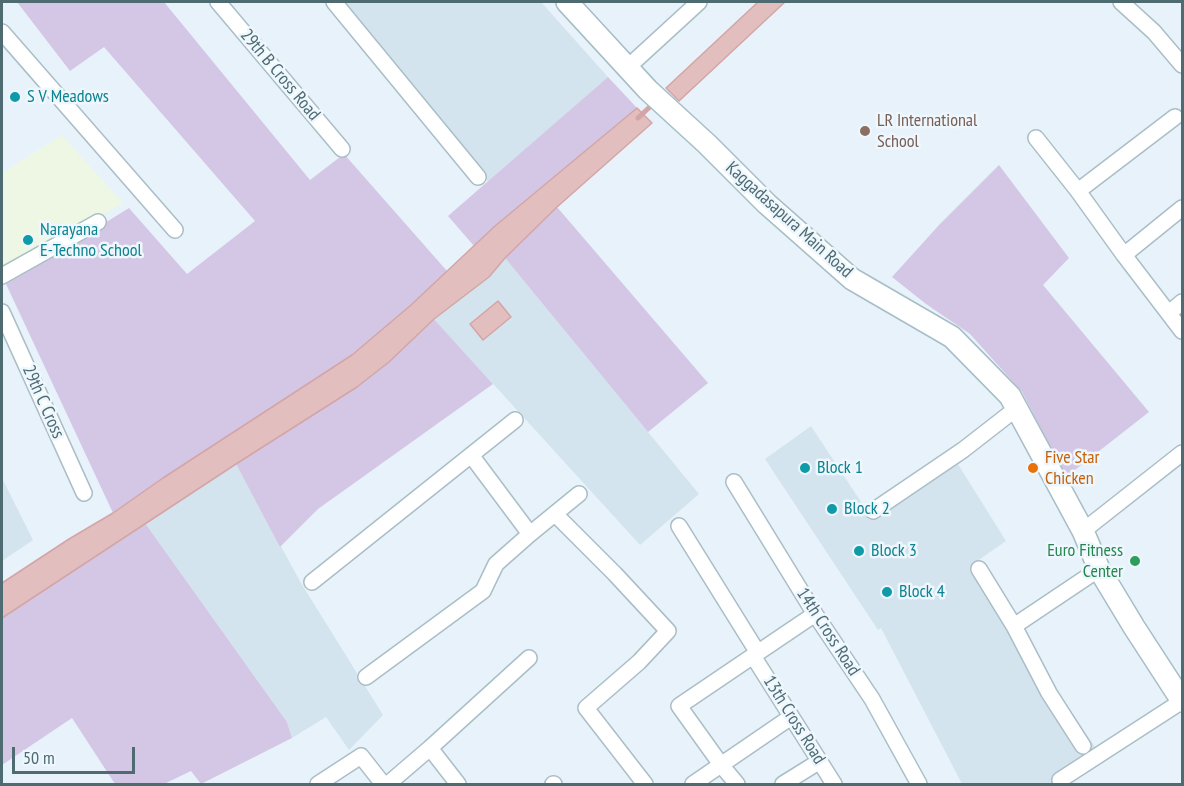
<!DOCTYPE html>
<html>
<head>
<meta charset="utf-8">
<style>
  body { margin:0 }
  #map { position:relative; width:1184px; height:786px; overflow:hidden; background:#e8f2fa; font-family:"PT Sans Narrow",sans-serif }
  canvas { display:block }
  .frame { position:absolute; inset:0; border:3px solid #4e6b71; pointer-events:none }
  .scale { position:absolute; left:12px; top:747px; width:123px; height:27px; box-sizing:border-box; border:3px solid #4e6b71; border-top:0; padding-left:8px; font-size:18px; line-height:21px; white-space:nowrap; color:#4e6b71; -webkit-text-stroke:4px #eef7fd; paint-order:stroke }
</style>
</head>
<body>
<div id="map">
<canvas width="1184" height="786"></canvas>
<div class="frame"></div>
<div class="scale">50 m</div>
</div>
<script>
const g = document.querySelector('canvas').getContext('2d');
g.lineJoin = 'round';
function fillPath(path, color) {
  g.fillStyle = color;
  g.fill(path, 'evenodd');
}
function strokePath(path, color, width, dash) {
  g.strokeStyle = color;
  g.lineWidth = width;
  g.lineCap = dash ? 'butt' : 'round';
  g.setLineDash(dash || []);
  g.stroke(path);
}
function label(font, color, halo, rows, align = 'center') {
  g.font = font + ' "PT Sans Narrow",sans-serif';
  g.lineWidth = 5;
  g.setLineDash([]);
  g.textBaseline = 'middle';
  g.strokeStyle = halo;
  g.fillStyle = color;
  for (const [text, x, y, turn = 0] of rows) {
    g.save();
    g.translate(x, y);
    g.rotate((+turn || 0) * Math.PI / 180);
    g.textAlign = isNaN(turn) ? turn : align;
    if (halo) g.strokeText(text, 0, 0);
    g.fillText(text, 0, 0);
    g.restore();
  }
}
const residential = new Path2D(`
  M 346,2 L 541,2 L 608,77 L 488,182 L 341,5 Z
  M 505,258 L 699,494 L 640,545 L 434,319 L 489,277 Z
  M 811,426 L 873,520 L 956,461 L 1006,541 L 973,564 L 1101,756 L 1054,784 L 962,784 L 881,628 L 878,630 L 765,459 Z
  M 236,464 L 301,583 L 383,715 L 349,750 L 326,717 L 292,738 L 287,722 L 145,523 Z
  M 2,478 L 33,540 L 2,561 Z`);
const education = new Path2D(`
  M 62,135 L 123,203 L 6,271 L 2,264 L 2,173 Z`);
const green = new Path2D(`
  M 17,2 L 164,2 L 310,180 L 344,154 L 447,271 L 411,305 L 352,355 L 163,478 L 113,513 L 6,284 L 129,208 L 187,274 L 255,221 L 104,47 L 70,71 Z
  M 608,77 L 637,108 L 495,226 L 474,246 L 448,216 Z
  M 999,165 L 1069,258 L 1043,285 L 1149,412 L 1066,477 L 1022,392 L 970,334 L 926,304 L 892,277 L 939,225 Z
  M 557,207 L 708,383 L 648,432 L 505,258 Z
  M 434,319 L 493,384 L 318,509 L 280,547 L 236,464 L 357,387 L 389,362 Z
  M 145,523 L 287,722 L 292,738 L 201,784 L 191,771 L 164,784 L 115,784 L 72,718 L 2,765 L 2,618 Z`);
const water = new Path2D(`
  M 758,2 L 785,2 L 679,101 L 666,88 Z
  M 637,108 L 652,123 L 557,207 L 505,258 L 489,277 L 434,319 L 389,362 L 357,387 L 236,464 L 2,618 L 2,583 L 69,539 L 113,513 L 163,478 L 352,355 L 411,305 L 495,226 Z
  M 498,301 L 511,317 L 483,340 L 470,324 Z`);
const stream = new Path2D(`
  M 638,118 L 655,102`);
const minor = new Path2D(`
  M 218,2 L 342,149
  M 334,2 L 478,177
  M 1121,2 L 1154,32 L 1182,65
  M 2,32 L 175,230
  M 627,68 L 699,2
  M 1036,138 L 1078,191 L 1124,255 L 1182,331
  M 1078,191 L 1175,117
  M 1124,255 L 1182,208
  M 2,276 L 98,222
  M 2,312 L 84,493
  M 1169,313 L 1182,302
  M 471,455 L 530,534 L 579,494
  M 734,482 L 815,614 L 872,699 L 919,784
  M 873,511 L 963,450 L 1017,408
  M 555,514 L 615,574 L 668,631 L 639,662 L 586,708 L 645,784
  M 679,526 L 758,653
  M 1083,531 L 1182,453
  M 979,569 L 1014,626 L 1049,693 L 1083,746
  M 312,582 L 515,420
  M 1014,626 L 1099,569
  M 753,656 L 834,784
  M 366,677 L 483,591 L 496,564 L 530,534
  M 430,748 L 458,784
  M 1060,780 L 1182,701
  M 318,784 L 361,756 L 383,784
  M 388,784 L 430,748 L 529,658
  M 553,784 L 554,784
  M 693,784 L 791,717
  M 737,784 L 722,766 L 679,706 L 815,614
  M 783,784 L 820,761`);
const secondary = new Path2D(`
  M 567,2 L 648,90 L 707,144 L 767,204 L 852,279 L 952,337 L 1010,396 L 1083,531 L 1099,569 L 1134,627 L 1182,701`);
const markers = [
  [15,97,6,"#0f9aa8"],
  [865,131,6,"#8d6e63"],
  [28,240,6,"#0f9aa8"],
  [805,468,6,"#0f9aa8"],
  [1033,468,6,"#e8710a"],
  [832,509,6,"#0f9aa8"],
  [859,551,6,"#0f9aa8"],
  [1135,561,6,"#2e9e5b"],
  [887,592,6,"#0f9aa8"]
];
const streetNames = [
  ["29th B Cross Road",280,75,50],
  ["Kaggadasapura Main Road",789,220,42],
  ["29th C Cross",43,402,66],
  ["14th Cross Road",828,632,57],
  ["13th Cross Road",794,720,58]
];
const cultureNames = [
  ["S V Meadows",27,97],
  ["Narayana",40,230],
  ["E-Techno School",40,251],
  ["Block 1",817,468],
  ["Block 2",844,509],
  ["Block 3",871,551],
  ["Block 4",899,592]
];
const educationNames = [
  ["LR International",877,121],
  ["School",877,142]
];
const foodNames = [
  ["Five Star",1045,458],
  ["Chicken",1045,479]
];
const leisureNames = [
  ["Euro Fitness",1123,551],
  ["Center",1123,572]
];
fillPath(residential, '#d4e4ee');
fillPath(education, '#eef7e4');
fillPath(green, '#d4c7e6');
fillPath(water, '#e2bebf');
strokePath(water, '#d3a5a6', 1.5);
strokePath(stream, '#d3a5a6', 5);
strokePath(minor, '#aabec6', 18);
strokePath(secondary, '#a6bec6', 24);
strokePath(minor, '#fff', 15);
strokePath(secondary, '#fff', 21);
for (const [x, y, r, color] of markers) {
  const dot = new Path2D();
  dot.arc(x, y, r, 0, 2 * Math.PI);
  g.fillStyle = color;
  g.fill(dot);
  strokePath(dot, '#eef7fd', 2);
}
label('18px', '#4e6b71', '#eef7fd', streetNames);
label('18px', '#0d838f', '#eef7fd', cultureNames, 'left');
label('18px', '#785e54', '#eef7fd', educationNames, 'left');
label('18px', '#c56008', '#eef7fd', foodNames, 'left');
label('18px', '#27864d', '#eef7fd', leisureNames, 'right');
</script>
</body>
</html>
